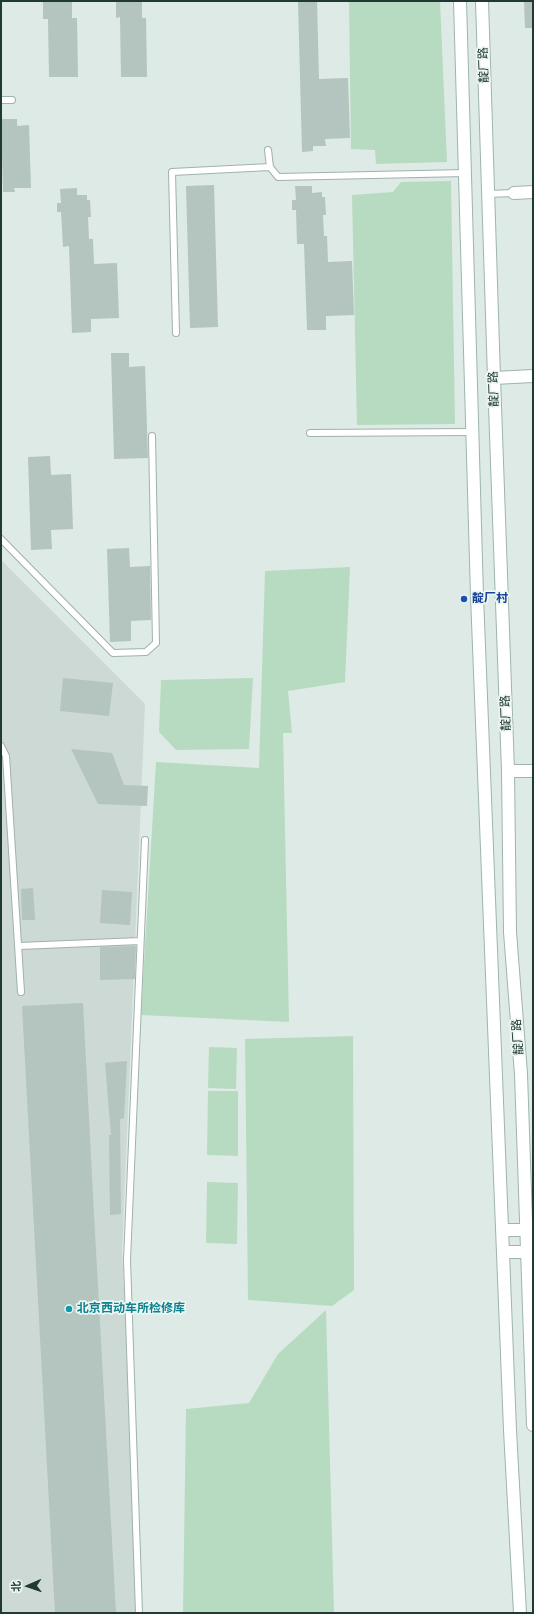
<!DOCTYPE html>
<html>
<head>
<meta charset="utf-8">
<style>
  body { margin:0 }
  #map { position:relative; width:534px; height:1614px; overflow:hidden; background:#deeae5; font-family:"Noto Sans","Noto Sans SC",sans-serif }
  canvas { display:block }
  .frame { position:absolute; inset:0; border:2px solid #203933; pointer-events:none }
  .north { position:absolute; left:8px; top:1566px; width:40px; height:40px; -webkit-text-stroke:3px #eef6f3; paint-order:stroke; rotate:268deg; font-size:11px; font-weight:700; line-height:16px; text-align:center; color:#203933 }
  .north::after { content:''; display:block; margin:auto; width:14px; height:18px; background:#203933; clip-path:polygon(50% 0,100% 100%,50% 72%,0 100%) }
</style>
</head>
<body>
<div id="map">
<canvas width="534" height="1614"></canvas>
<div class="frame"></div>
<div class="north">北</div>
</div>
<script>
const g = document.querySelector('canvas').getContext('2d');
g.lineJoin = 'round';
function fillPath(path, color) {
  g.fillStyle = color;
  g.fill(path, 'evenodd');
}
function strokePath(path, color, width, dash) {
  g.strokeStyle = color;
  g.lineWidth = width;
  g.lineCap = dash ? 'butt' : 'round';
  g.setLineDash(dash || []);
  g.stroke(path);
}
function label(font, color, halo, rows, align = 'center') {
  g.font = font + ' "Noto Sans","Noto Sans SC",sans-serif';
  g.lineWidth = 3.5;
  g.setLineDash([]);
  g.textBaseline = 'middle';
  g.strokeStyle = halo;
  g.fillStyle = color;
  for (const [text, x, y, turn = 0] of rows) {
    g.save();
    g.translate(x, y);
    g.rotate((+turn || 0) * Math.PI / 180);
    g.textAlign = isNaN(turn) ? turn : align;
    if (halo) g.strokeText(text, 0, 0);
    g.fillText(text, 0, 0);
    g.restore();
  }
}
const built = new Path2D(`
  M 1,560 L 145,704 L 122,1252 L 142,1613 L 1,1613 Z`);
const green = new Path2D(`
  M 349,1 L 440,1 L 447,162 L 376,164 L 375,150 L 351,149 Z
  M 451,181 L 455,424 L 357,425 L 352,195 L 393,192 L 401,182 Z
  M 350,567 L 345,682 L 288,691 L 292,733 L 283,733 L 289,1022 L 141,1015 L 156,762 L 259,768 L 265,571 Z
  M 253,678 L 249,749 L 176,750 L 159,732 L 161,680 Z
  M 353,1036 L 354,1290 L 332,1306 L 248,1300 L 245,1039 Z
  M 209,1047 L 237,1048 L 236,1089 L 208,1088 Z
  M 208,1091 L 238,1091 L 238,1156 L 207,1155 Z
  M 207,1182 L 238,1183 L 237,1244 L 206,1243 Z
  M 326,1310 L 334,1613 L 183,1613 L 186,1409 L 249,1403 L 278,1354 Z`);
const building = new Path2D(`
  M 43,1 L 72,1 L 72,18 L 77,18 L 78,77 L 49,77 L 48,19 L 43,19 Z
  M 116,1 L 142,1 L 142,18 L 146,18 L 147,77 L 121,77 L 120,17 L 116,18 Z
  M 298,1 L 317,1 L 319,79 L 348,78 L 350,138 L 325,139 L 326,146 L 313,146 L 313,151 L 302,152 Z
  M 524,1 L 533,1 L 533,28 L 525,28 Z
  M 1,119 L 17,119 L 17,126 L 29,125 L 31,188 L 14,188 L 15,192 L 3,192 Z
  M 214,185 L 218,327 L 190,328 L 186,186 Z
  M 295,186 L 312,186 L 312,193 L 322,192 L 322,197 L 325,197 L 326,215 L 323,215 L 324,236 L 327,236 L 328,262 L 352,261 L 354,315 L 326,316 L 326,330 L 307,330 L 304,244 L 297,244 L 296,210 L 292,210 L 292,200 L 296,200 Z
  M 77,188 L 77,195 L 87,195 L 87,200 L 90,200 L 91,217 L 88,217 L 89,239 L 93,239 L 94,264 L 117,263 L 119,318 L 91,319 L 91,332 L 72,333 L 69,246 L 63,247 L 61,212 L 57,212 L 57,203 L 61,203 L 60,189 Z
  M 111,353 L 129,353 L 129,367 L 145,366 L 148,458 L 114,459 Z
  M 50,456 L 51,475 L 71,474 L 73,529 L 51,530 L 52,549 L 31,550 L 28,457 Z
  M 129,548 L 130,567 L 150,566 L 151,620 L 131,621 L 131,641 L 110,642 L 107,549 Z
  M 63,678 L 113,683 L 109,716 L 60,711 Z
  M 71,749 L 112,753 L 124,785 L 148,786 L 147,806 L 98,804 Z
  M 33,888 L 35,920 L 22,920 L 21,889 Z
  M 102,890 L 132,892 L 130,925 L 100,923 Z
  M 136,946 L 135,979 L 100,980 L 100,947 Z
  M 83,1003 L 94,1215 L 116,1613 L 55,1613 L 22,1006 Z
  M 127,1061 L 124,1118 L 120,1119 L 121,1214 L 110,1215 L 109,1135 L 111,1135 L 105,1063 Z`);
const service = new Path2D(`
  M 1,100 L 12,100
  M 268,150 L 270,167
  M 488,194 L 514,193
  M 176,333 L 172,172 L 270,167 L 278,177 L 466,173
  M 310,433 L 473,432
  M 1,539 L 113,653 L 146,652 L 156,643 L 152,436
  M 1,746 L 6,756 L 21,992
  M 19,946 L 140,941
  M 139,1613 L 127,1260 L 145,840`);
const minor = new Path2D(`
  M 514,193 L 533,192
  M 508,771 L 533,771`);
const tertiary = new Path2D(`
  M 494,378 L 533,376
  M 503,1230 L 533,1230
  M 504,1252 L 533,1252`);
const secondary = new Path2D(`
  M 460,1 L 477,596 L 510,1430 L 520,1613
  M 482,1 L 494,378 L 508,771 L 510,932 L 521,1074 L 533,1425`);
const markers = [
  [464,599,4,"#1a4fb4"],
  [69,1309,4,"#0f9aa8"]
];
const streetNames = [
  ["靛厂路",484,65,-92],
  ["靛厂路",494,389,-92],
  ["靛厂路",506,713,-92],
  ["靛厂路",518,1037,-94]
];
const transitNames = [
  ["靛厂村",472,599]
];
const cultureNames = [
  ["北京西动车所检修库",77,1309]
];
fillPath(built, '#ccd9d4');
fillPath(green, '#b7dbc1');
fillPath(building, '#b4c4be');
strokePath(service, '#a1b1ac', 8);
strokePath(minor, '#a1b1ac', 14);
strokePath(tertiary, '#a1b1ac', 14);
strokePath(secondary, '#9db5ad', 14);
strokePath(service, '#fff', 6);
strokePath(minor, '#fff', 12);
strokePath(tertiary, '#fff', 12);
strokePath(secondary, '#fff', 12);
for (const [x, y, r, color] of markers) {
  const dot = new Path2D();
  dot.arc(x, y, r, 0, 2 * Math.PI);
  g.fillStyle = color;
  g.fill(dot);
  strokePath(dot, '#eef6f3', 1.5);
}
label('12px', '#203933', '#eef6f3', streetNames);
label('bold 12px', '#164399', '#eef6f3', transitNames, 'left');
label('bold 12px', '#0d838f', '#eef6f3', cultureNames, 'left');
</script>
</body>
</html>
